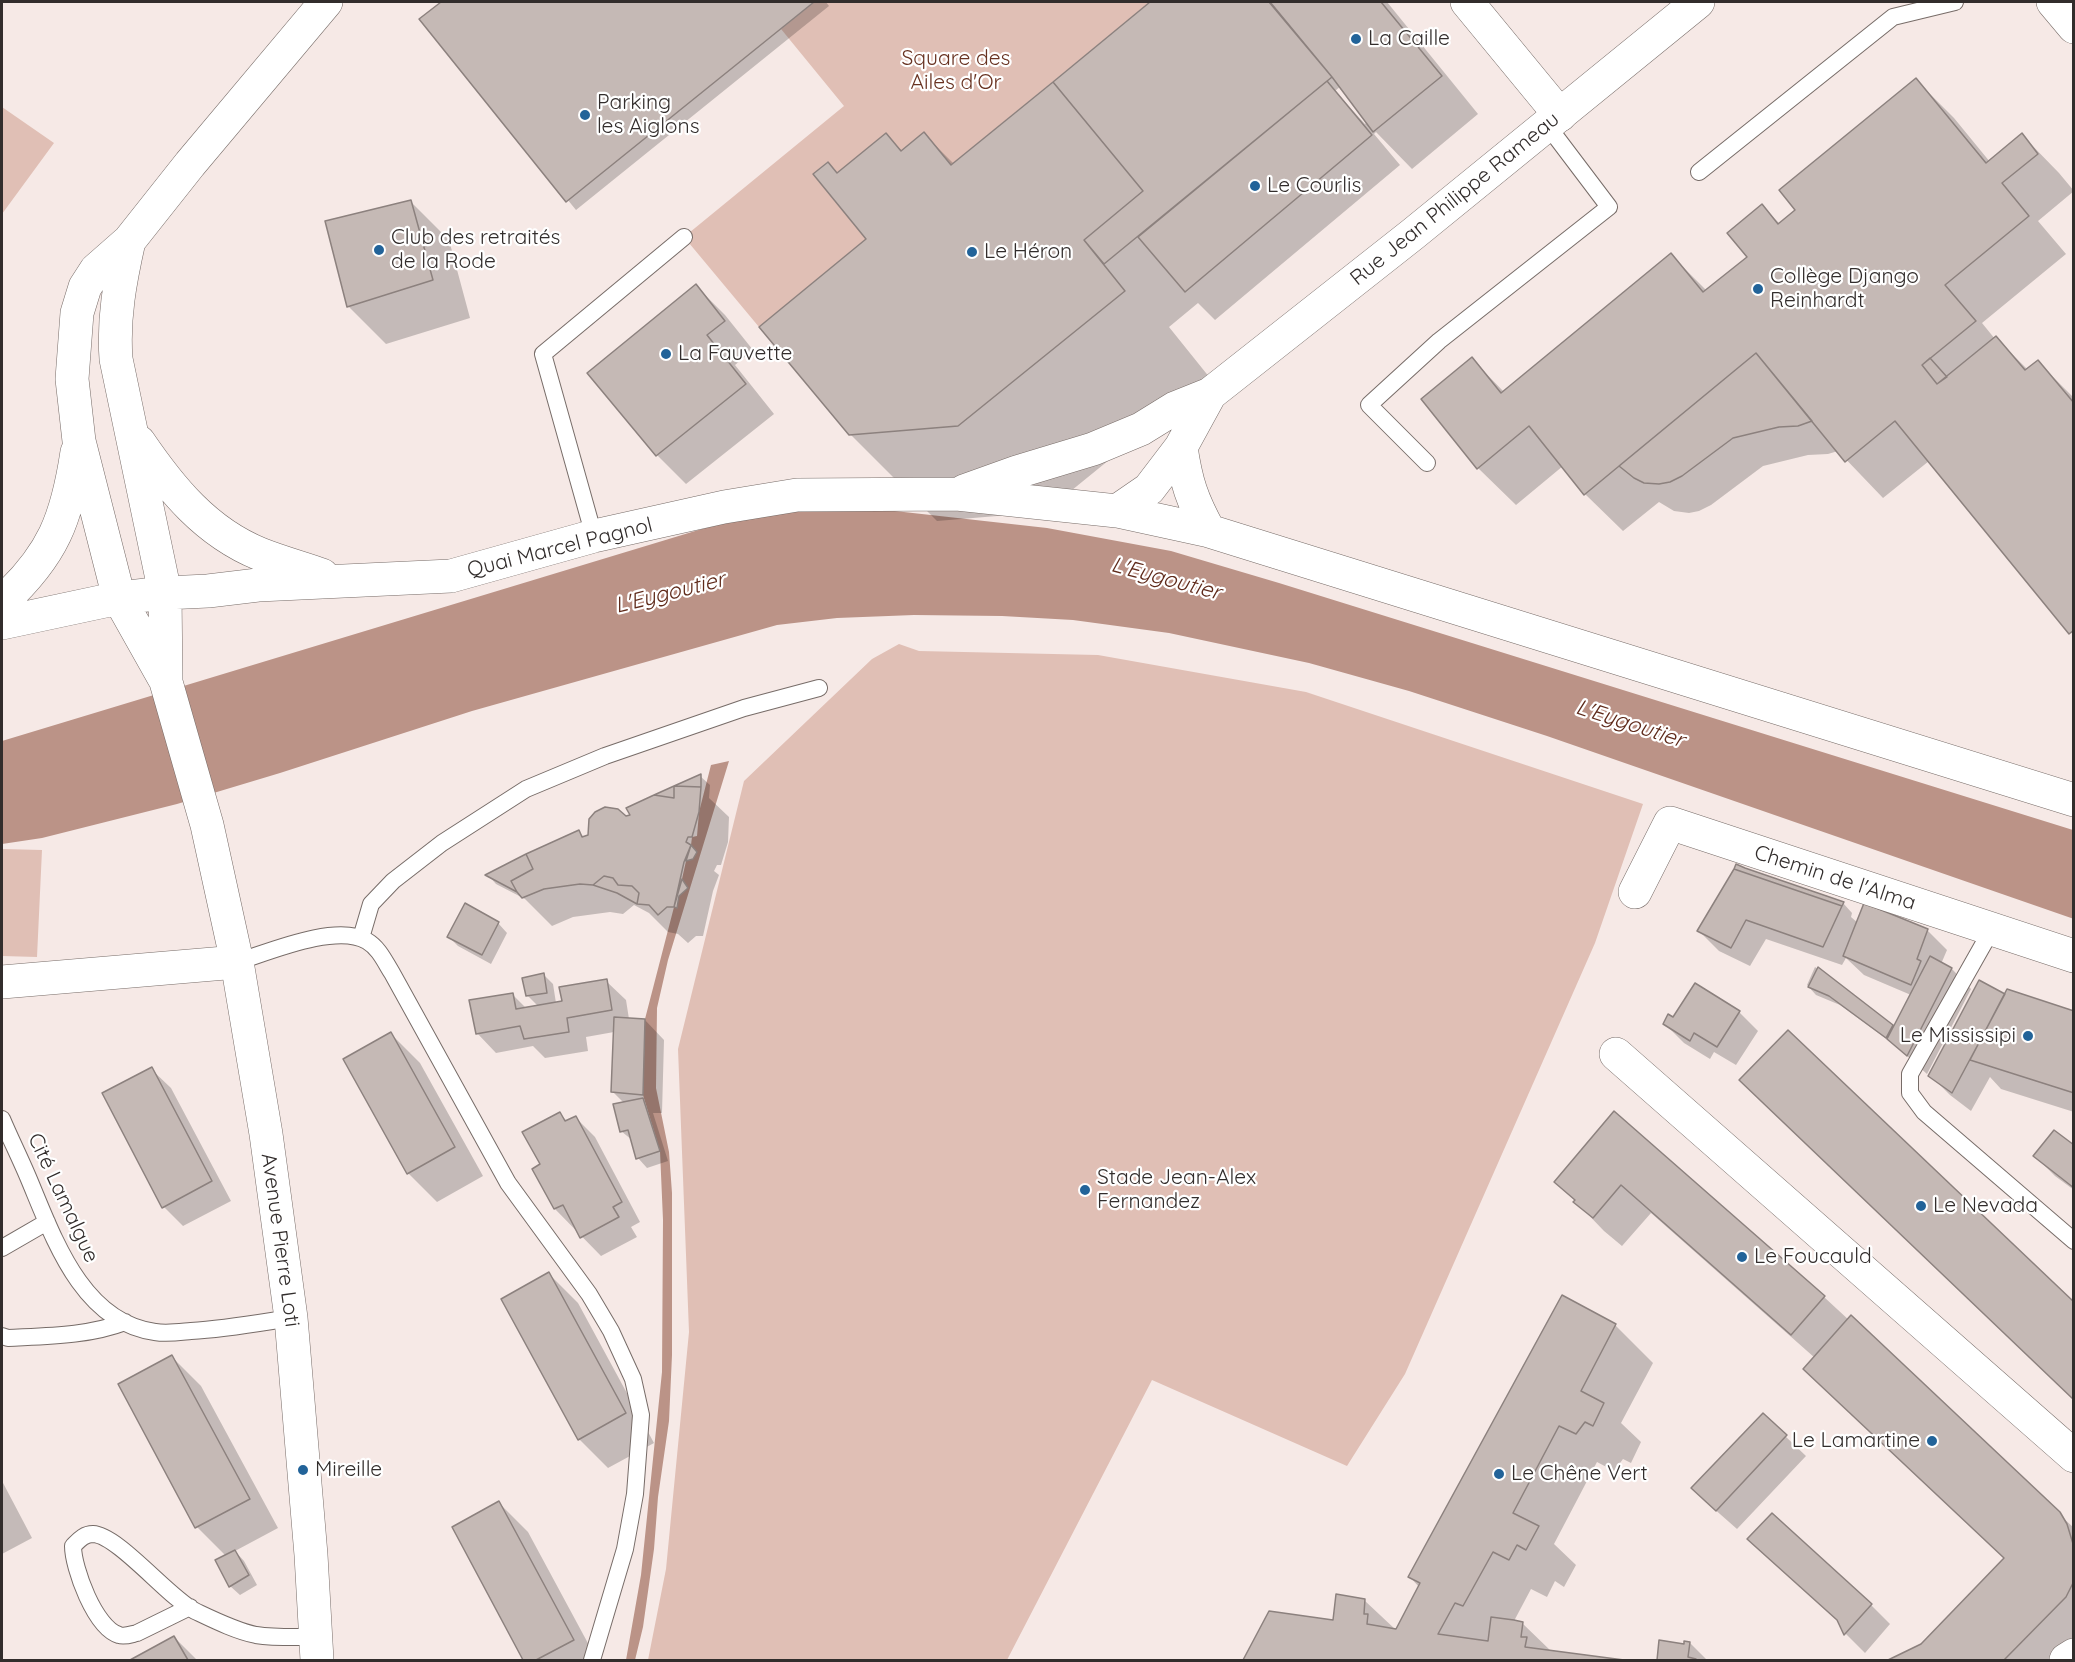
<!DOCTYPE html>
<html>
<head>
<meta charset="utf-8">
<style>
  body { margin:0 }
  #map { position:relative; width:2075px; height:1662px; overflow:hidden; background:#f6e9e6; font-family:Quicksand,sans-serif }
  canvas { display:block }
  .frame { position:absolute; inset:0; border:3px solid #322d2c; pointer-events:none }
</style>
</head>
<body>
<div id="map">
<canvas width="2075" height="1662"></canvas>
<div class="frame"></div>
</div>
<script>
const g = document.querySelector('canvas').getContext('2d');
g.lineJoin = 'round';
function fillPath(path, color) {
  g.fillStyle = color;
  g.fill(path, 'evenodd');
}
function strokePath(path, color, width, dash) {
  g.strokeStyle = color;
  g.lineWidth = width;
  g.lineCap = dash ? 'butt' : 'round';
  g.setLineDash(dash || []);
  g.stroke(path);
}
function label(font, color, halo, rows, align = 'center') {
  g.font = font + ' Quicksand,sans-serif';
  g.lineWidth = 4.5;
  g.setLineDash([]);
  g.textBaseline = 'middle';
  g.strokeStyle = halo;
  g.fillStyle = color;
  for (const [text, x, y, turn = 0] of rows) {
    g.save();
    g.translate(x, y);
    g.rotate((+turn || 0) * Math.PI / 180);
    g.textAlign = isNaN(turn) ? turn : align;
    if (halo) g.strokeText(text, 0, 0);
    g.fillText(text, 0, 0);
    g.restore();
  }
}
const green = new Path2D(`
  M 814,2 L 1150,2 L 951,165 L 924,132 L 901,151 L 886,133 L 837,173 L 827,162 L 813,174 L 866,239 L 759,327 L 684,237 L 844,106 L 781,29 Z
  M 2,107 L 54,143 L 2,214 Z
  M 899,644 L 919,651 L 1098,655 L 1306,692 L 1643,804 L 1595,943 L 1405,1374 L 1347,1466 L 1152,1380 L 1007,1660 L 648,1660 L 666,1569 L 689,1332 L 678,1049 L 744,781 L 872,659 Z
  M 2,849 L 42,850 L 37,957 L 2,956 Z`);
const water = new Path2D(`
  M 786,508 L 877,509 L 1047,528 L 1171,551 L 1279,583 L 2073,830 L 2074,919 L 1547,736 L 1409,691 L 1309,663 L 1169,633 L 1073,620 L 1002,616 L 914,615 L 837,618 L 777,625 L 472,711 L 280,773 L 177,804 L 42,838 L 2,844 L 2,741 L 715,525 Z
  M 729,761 L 668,960 L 657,1008 L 656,1088 L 669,1152 L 672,1193 L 672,1355 L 669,1421 L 658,1497 L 654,1549 L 643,1627 L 635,1660 L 626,1660 L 641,1575 L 662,1372 L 663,1220 L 660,1151 L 643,1095 L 645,1019 L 674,907 L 677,907 L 679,896 L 687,888 L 682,879 L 686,861 L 693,859 L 697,852 L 691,845 L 692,837 L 697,836 L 699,812 L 711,765 Z`);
const shadow = new Path2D(`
  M 443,2 L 826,2 L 829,6 L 576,210 L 421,20 Z
  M 1153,2 L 1387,2 L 1478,114 L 1412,169 L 1376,132 L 1374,134 L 1400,165 L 1215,320 L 1198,303 L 1169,327 L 1210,378 L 1045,512 L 937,521 L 850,434 L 868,240 L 838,174 L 886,135 L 903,152 L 924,134 L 954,164 ZM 1341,86 L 1367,122 L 1365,124 L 1335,91 Z
  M 1916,80 L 1954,118 L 1990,162 L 2022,135 L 2059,173 L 2074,191 L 2038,221 L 2066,254 L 1982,323 L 1995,339 L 1996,338 L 2028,370 L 2038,362 L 2074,398 L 2074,636 L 1929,461 L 1883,498 L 1838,451 L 1828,454 L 1808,455 L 1763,466 L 1711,505 L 1699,511 L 1689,513 L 1674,511 L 1659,502 L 1623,531 L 1585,494 L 1563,466 L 1516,505 L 1478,468 L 1472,359 L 1504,392 L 1671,255 L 1707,291 L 1749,257 L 1762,206 L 1780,224 L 1797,210 Z
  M 411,202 L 449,240 L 470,318 L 386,344 L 348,306 Z
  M 696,286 L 725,315 L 753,350 L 735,365 L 774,414 L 686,484 L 657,455 Z
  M 700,776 L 710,785 L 709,798 L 729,817 L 728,842 L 721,865 L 717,865 L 714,871 L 719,875 L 713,891 L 703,936 L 696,936 L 688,943 L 678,934 L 668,932 L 649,913 L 634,905 L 623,914 L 610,912 L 573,917 L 552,926 L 525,899 L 496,884 L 488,875 L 579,832 L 585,838 L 626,818 Z
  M 1737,866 L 1843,903 L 1852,913 L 1851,917 L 1858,923 L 1927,930 L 1947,950 L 1941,964 L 1952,969 L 1971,989 L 1927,1074 L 1896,1046 L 1840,1005 L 1816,995 L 1807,985 L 1815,967 L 1894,1028 L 1911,995 L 1864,975 L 1846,958 L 1842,965 L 1766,939 L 1750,966 L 1719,951 L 1699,931 Z
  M 498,923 L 507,933 L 491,964 L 458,946 L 449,937 Z
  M 544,975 L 553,984 L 556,1003 L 563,1002 L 606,981 L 626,1000 L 629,1019 L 645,1020 L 664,1040 L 662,1113 L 653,1113 L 668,1161 L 647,1168 L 638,1158 L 632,1140 L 621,1131 L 624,1103 L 612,1091 L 614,1032 L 586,1037 L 588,1051 L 545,1058 L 533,1046 L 496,1053 L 477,1033 L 512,994 L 526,1008 L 538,1006 L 527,995 Z
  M 2004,995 L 2074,1013 L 2074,1112 L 2001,1089 L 1990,1077 L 1971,1111 L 1950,1095 L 1930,1075 Z
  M 1739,1012 L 1758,1031 L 1736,1065 L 1714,1052 L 1710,1059 L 1684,1043 L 1664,1023 L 1674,1019 Z
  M 391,1034 L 420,1063 L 483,1176 L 437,1202 L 408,1173 Z
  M 151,1069 L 171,1088 L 231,1201 L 183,1226 L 164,1207 Z
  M 1741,1080 L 2074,1304 L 2074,1400 L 1779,1118 Z
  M 1614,1113 L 1824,1297 L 2074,1528 L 2074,1660 L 1891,1660 L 1922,1646 L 2005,1559 L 1805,1369 L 1815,1358 L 1651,1213 L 1622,1246 L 1604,1231 L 1556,1181 Z
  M 560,1114 L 568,1122 L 575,1117 L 595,1137 L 640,1222 L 631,1227 L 637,1237 L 601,1256 L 555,1209 L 534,1170 L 542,1165 Z
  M 2074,1147 L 2074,1190 L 2055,1176 L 2035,1156 Z
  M 549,1274 L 578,1303 L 654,1443 L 608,1468 L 579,1439 Z
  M 1562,1297 L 1615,1325 L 1653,1363 L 1621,1423 L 1641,1442 L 1631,1463 L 1623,1459 L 1614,1471 L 1597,1462 L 1554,1544 L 1576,1565 L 1564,1587 L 1555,1581 L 1547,1597 L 1531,1589 L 1514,1621 L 1522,1623 L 1552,1652 L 1613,1660 L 1244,1660 L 1270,1613 L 1335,1622 L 1364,1600 L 1396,1630 L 1419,1587 L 1410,1577 Z
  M 172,1357 L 201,1386 L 278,1528 L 235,1551 L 244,1561 L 257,1585 L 240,1595 L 230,1586 L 226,1556 L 197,1527 Z
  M 1763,1415 L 1806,1456 L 1737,1529 L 1712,1507 Z
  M 2,1481 L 32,1538 L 2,1554 Z
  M 499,1503 L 528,1532 L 597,1660 L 525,1660 L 454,1527 Z
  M 1749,1539 L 1871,1605 L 1890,1624 L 1865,1653 L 1846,1634 L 1840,1623 Z
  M 174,1637 L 197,1660 L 133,1660 Z
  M 1661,1642 L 1686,1646 L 1690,1643 L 1707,1660 L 1659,1660 Z`);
const building = new Path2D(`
  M 441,2 L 814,2 L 566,202 L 419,19 Z
  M 1150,2 L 1269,2 L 1332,77 L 1104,264 L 1084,240 L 1143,191 L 1053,82 Z
  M 1270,2 L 1381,2 L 1442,76 L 1373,132 L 1332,77 Z
  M 1916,78 L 1986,163 L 2022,133 L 2038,154 L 2002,183 L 2029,216 L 1945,285 L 1976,321 L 1922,365 L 1937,384 L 1996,336 L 2025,370 L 2038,360 L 2074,403 L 2074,630 L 2069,634 L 1895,421 L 1845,462 L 1756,353 L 1584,495 L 1529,426 L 1477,469 L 1421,399 L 1472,357 L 1501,393 L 1671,253 L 1703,292 L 1747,257 L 1727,233 L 1762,204 L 1778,224 L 1795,210 L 1779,190 Z
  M 1327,81 L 1372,135 L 1185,292 L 1138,237 Z
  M 1053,82 L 1143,191 L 1084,240 L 1125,291 L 958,426 L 849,435 L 759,327 L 866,239 L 813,174 L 828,162 L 837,173 L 886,133 L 901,151 L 924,132 L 951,165 Z
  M 411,200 L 433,280 L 347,307 L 325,221 Z
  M 696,284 L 725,321 L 707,335 L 746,384 L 656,456 L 587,373 Z
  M 1756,353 L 1812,421 L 1798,426 L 1779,427 L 1733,438 L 1682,476 L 1670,482 L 1659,484 L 1644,483 L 1634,478 L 1619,466 Z
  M 1930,358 L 1947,377 L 1937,384 L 1922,365 Z
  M 701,774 L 701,787 L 674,786 Z
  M 674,786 L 674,798 L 654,795 Z
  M 674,786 L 701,787 L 699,812 L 692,837 L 688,837 L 686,842 L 691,845 L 684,862 L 674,907 L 667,907 L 658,915 L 649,905 L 637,904 L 639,893 L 632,886 L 618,885 L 613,878 L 604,876 L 593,885 L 580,884 L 544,889 L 522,898 L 517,892 L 511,881 L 533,869 L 526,854 L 579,830 L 582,837 L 588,835 L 589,819 L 595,812 L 605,807 L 618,809 L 626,816 L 630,815 L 626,808 L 654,795 L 674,798 Z
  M 691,845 L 697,852 L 693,859 L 686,861 Z
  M 526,854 L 533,869 L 511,881 L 517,892 L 485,875 Z
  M 1736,864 L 1745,868 L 1844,902 L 1842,906 L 1734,869 Z
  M 1734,869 L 1842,906 L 1823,947 L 1746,920 L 1731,948 L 1697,931 Z
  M 604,876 L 613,878 L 618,885 L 632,886 L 639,893 L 637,904 L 617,893 L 593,885 Z
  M 682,879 L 688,888 L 679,896 L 677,908 L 674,907 Z
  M 465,903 L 499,922 L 482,955 L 447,937 Z
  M 1864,903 L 1928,929 L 1917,959 L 1921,961 L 1911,985 L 1843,956 Z
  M 1930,956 L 1952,968 L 1907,1056 L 1887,1039 Z
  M 1818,967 L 1893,1025 L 1886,1038 L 1829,996 L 1808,987 Z
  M 544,973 L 547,993 L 526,996 L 522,978 Z
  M 607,979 L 612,1010 L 567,1018 L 569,1032 L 524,1039 L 520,1026 L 476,1034 L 469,1000 L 513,993 L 516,1009 L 562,1001 L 559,987 Z
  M 1979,980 L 2005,994 L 1952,1093 L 1928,1076 Z
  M 1695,983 L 1740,1011 L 1717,1047 L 1694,1033 L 1690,1041 L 1663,1024 L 1668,1014 L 1673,1017 Z
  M 2007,989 L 2074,1011 L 2074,1093 L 1970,1060 Z
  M 614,1017 L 645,1019 L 643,1095 L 611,1092 Z
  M 1788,1030 L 2074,1302 L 2074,1400 L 1739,1080 Z
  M 391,1032 L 455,1147 L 407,1174 L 343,1059 Z
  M 152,1067 L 212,1181 L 162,1208 L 102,1093 Z
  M 643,1098 L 660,1151 L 636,1159 L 628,1130 L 620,1132 L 613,1104 Z
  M 1614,1111 L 1825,1296 L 1791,1335 L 1621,1185 L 1593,1218 L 1573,1202 L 1575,1200 L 1554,1182 Z
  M 560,1112 L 565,1121 L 576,1116 L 622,1202 L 613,1207 L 619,1217 L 580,1238 L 563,1205 L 554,1209 L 532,1169 L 540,1164 L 522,1132 Z
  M 2054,1130 L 2074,1145 L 2074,1188 L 2033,1156 Z
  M 549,1272 L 626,1413 L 578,1440 L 501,1299 Z
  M 1562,1295 L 1616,1324 L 1581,1391 L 1604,1403 L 1593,1426 L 1585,1422 L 1576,1434 L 1559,1426 L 1513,1513 L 1539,1526 L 1526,1550 L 1517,1545 L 1509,1560 L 1493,1552 L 1463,1606 L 1455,1603 L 1438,1634 L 1488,1641 L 1491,1617 L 1514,1620 L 1523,1622 L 1521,1637 L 1527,1637 L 1525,1647 L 1624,1660 L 1243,1660 L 1269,1611 L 1333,1620 L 1336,1594 L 1365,1599 L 1364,1614 L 1368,1614 L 1367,1624 L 1396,1629 L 1420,1583 L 1408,1577 Z
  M 1851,1315 L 2060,1512 L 2067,1524 L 2074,1547 L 2074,1581 L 2066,1597 L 2004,1660 L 1888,1660 L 1921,1644 L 2004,1558 L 1803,1369 Z
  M 172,1355 L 250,1499 L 195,1528 L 118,1384 Z
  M 1763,1413 L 1787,1435 L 1716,1511 L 1691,1488 Z
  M 499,1501 L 574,1640 L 536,1660 L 523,1660 L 452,1527 Z
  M 1772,1513 L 1872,1604 L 1844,1635 L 1837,1620 L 1747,1539 Z
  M 235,1550 L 249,1575 L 229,1587 L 215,1560 Z
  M 174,1636 L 188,1660 L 130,1660 Z
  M 1659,1640 L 1684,1644 L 1684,1641 L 1690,1642 L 1688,1657 L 1696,1659 L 1696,1660 L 1657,1660 Z`);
const service = new Path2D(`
  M 1699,172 L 1893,17 L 1955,2
  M 1427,463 L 1369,405 L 1439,341 L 1609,207 L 1547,125
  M 594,536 L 543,354 L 684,237
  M 1992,929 L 1910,1074 L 1910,1093 L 1924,1112 L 2074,1241
  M 361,938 L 371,904 L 393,881 L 442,843 L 526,789 L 605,756 L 744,708 L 819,688
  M 237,962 C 269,952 336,923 367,941 C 379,948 385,962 392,973 L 508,1183 L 589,1294 L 611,1331 L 633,1379 L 641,1415 L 635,1494 L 625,1549 L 592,1660
  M 2,1119 C 10,1138 20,1158 28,1177 C 53,1236 81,1322 155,1332 C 167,1334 180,1332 191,1331 C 225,1329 258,1323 291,1318
  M 2,1248 L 47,1222
  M 2,1336 L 8,1338 C 47,1336 88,1336 125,1322
  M 190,1607 L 137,1633 C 132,1634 125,1637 119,1635 C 95,1628 73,1568 73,1546 C 79,1540 84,1534 93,1534 C 118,1535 169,1598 195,1611 C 214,1620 236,1631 256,1635 C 275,1638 296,1637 316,1637`);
const minor = new Path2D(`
  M 1467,2 L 1560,115
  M 1635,892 L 1670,823 L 2074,956
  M 2,982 L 237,962
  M 1616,1054 L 2074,1456
  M 2066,1660 L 2074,1655`);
const tertiary = new Path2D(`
  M 2053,2 L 2074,27
  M 129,241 C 120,281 113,318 116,359 L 165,593 L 166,682 L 207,825 L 237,962 L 266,1134 L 291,1318 L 311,1555 L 317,1660
  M 139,442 C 171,489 206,532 260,554 C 280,562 302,568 322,575
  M 1181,447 C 1186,482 1192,500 1209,531
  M 964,491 L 1017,472 L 1093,449 L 1141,429 L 1175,408 L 1210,394 L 1413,234 L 1698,2
  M 1117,511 L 1149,489 L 1181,447 L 1210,394
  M 2,602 C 53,555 67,519 77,452
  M 2,623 L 119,598 L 165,593 L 208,591 L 258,585 L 451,576 L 594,536 L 724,507 L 797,495 L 957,494 L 1117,511 L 1209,531 L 2074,800
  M 164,678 L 119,598 L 79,441 L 72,379 L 77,313 L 85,287 L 96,270 L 129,241 L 190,164 L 326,2`);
const markers = [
  [1356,39,6,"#226399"],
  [585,115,6,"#226399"],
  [1255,186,6,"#226399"],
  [379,250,6,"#226399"],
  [972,252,6,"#226399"],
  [1758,289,6,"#226399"],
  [666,354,6,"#226399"],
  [2028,1036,6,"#226399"],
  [1085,1190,6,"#226399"],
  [1921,1206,6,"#226399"],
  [1742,1257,6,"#226399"],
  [1932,1441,6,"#226399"],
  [303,1470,6,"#226399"],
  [1499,1474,6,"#226399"]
];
const poiNames = [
  ["La Caille",1368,39],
  ["Parking",597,103],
  ["les Aiglons",597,127],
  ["Le Courlis",1267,186],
  ["Club des retraités",391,238],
  ["de la Rode",391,262],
  ["Le Héron",984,252],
  ["Collège Django",1770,277],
  ["Reinhardt",1770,301],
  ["La Fauvette",678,354],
  ["Le Mississipi",2016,1036,"right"],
  ["Stade Jean-Alex",1097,1178],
  ["Fernandez",1097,1202],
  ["Le Nevada",1933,1206],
  ["Le Foucauld",1754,1257],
  ["Le Lamartine",1920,1441,"right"],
  ["Mireille",315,1470],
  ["Le Chêne Vert",1511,1474]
];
const parkNames = [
  ["Square des",956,59],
  ["Ailes d'Or",956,83]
];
const streetNames = [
  ["Rue Jean Philippe Rameau",1455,199,-39],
  ["Quai Marcel Pagnol",560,548,-14],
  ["Chemin de l'Alma",1835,878,18],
  ["Cité Lamalgue",63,1198,65],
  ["Avenue Pierre Loti",280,1240,82]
];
const waterNames = [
  ["L'Eygoutier",1166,579,15],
  ["L'Eygoutier",670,593,-14],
  ["L'Eygoutier",1630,724,18]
];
fillPath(green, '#e0bfb5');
fillPath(water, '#bb9387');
fillPath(shadow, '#0003');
fillPath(building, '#c5b9b5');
strokePath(building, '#8c817e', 1.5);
strokePath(service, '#776c68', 18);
strokePath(minor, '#776c68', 34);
strokePath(tertiary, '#776c68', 34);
strokePath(service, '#fff', 16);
strokePath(minor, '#fff', 33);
strokePath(tertiary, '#fff', 33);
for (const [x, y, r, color] of markers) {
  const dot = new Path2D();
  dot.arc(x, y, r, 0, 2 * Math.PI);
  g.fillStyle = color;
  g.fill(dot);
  strokePath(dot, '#fff', 2);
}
label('21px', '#322d2c', '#fff', poiNames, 'left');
label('21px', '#683221', '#fff', parkNames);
label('21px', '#322d2c', '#fff', streetNames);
label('italic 22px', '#5f2a1a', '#fff', waterNames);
</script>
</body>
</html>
